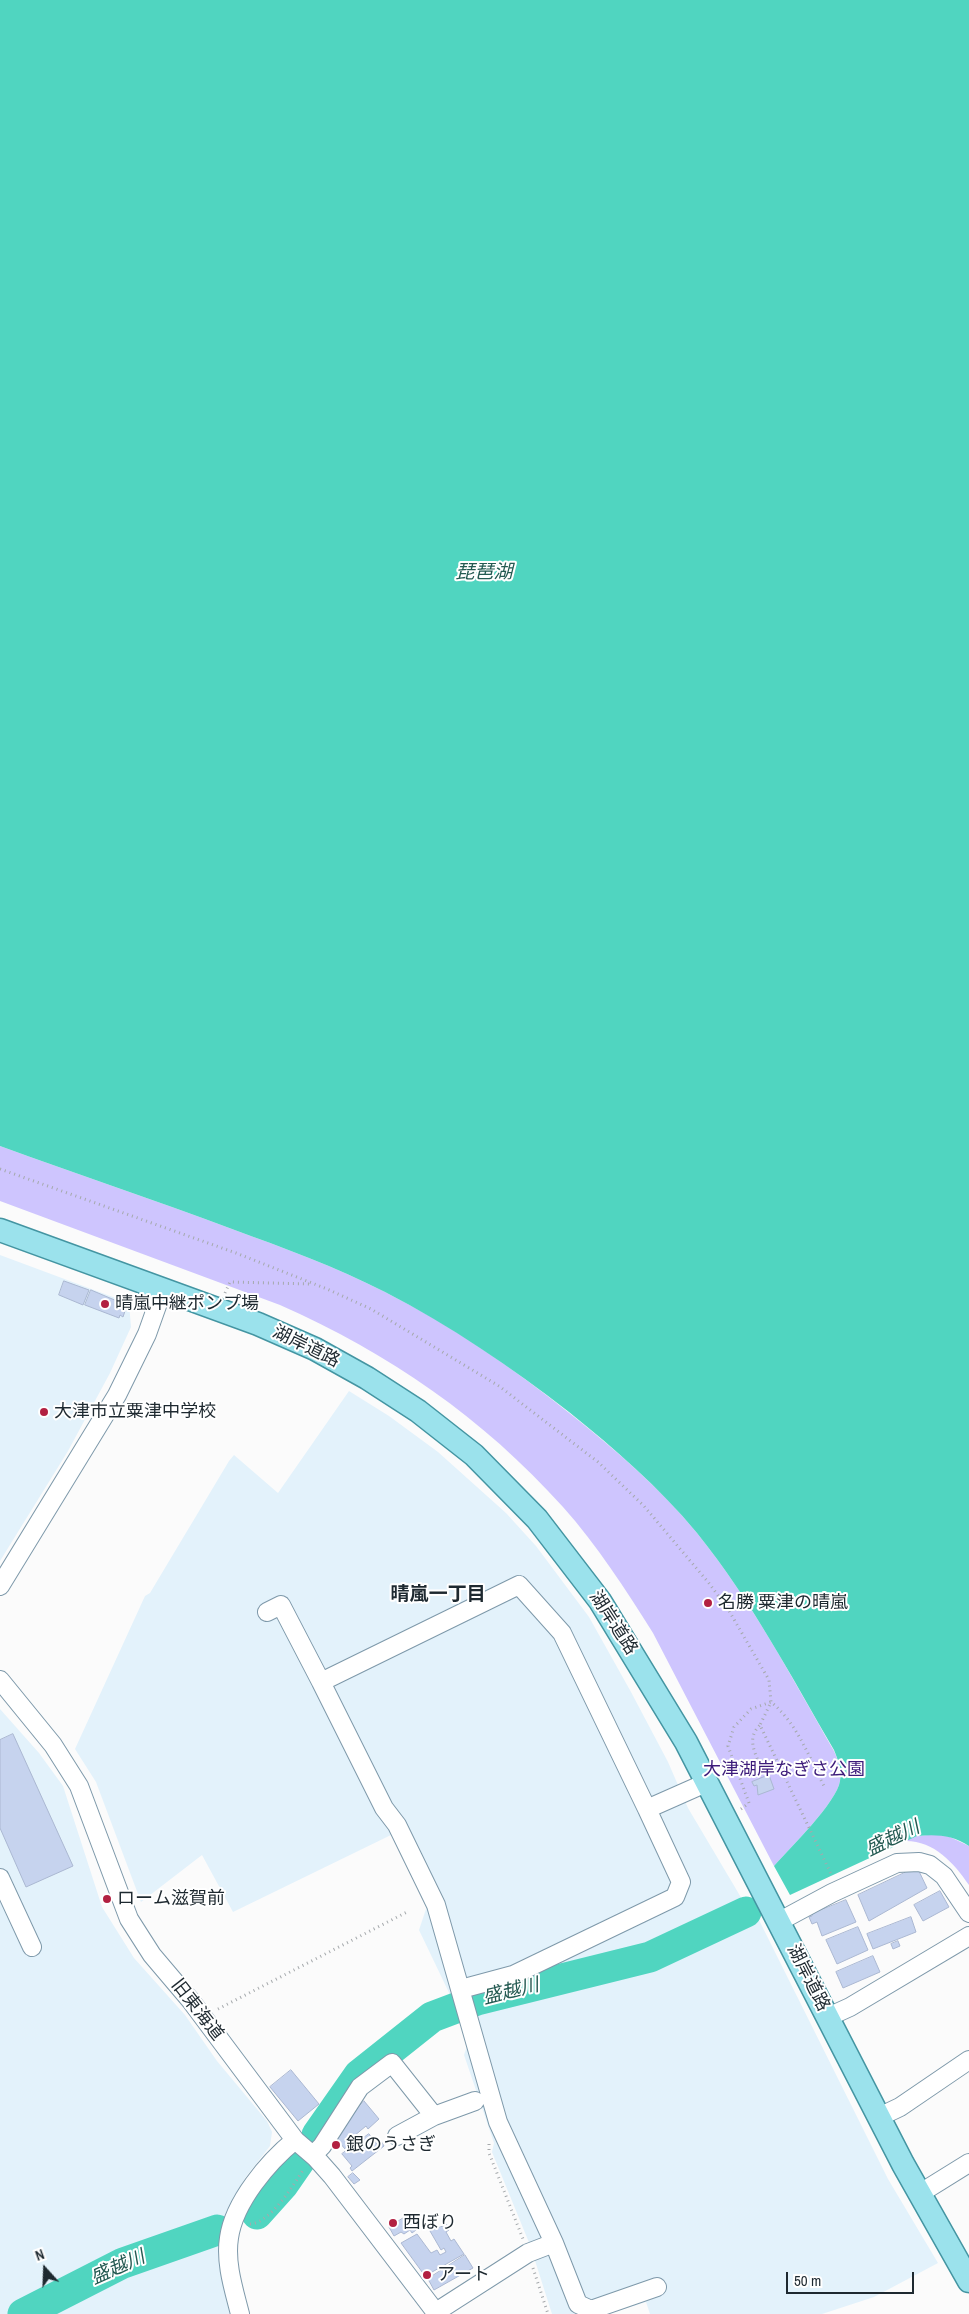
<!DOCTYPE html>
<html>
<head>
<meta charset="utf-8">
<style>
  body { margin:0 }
  #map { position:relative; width:969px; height:2314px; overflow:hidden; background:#fbfbfb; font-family:"Archivo Narrow",sans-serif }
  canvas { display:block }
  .north { position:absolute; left:20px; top:2244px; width:50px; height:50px; -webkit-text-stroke:4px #fff; paint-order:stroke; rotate:340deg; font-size:14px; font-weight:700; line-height:20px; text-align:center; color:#1e2930 }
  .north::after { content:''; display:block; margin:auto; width:18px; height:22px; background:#1e2930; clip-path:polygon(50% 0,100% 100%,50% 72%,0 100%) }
  .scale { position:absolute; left:786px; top:2272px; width:128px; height:22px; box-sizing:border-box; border:2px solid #1e2930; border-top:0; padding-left:6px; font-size:15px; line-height:18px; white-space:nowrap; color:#1e2930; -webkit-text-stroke:4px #fff; paint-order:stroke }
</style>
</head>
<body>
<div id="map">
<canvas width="969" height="2314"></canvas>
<div class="north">N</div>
<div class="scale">50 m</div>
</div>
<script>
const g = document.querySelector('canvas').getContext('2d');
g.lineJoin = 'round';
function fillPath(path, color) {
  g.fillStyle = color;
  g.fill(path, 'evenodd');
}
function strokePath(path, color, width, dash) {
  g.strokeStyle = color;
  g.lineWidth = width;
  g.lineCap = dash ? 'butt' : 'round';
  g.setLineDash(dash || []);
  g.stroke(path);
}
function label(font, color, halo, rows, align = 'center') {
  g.font = font + ' "Archivo Narrow","Noto Sans JP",sans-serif';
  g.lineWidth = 4;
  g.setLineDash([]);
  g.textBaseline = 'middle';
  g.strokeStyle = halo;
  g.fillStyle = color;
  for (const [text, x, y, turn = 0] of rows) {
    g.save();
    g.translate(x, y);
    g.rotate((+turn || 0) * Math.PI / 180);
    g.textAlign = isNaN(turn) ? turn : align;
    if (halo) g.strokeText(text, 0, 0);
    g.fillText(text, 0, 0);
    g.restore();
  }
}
const built = new Path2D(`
  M 0,1255 L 129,1303 L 131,1327 L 110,1373 L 68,1451 L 0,1561 Z
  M 349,1391 L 389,1416 L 438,1452 L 506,1513 L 536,1546 L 589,1617 L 631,1692 L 668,1762 L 688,1808 L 752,1916 L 759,1920 L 888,2179 L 938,2263 L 874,2297 L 822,2314 L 650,2314 L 646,2302 L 608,2314 L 552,2314 L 530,2245 L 492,2152 L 494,2143 L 464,2055 L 467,2046 L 453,2001 L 419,1930 L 427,1906 L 391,1835 L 233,1912 L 202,1855 L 141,1902 L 96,1782 L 75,1749 L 145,1596 L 150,1593 L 229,1461 L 234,1455 L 278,1493 Z
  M 0,1709 L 39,1753 L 63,1786 L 102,1907 L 134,1958 L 185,2015 L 217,2061 L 267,2121 L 272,2132 L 270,2146 L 245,2178 L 221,2226 L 220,2264 L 230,2314 L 0,2314 Z`);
const green = new Path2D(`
  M 0,1146 C 77,1174 155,1200 232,1229 C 284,1248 336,1267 385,1292 C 453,1326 514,1369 573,1416 C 618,1452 660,1488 697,1533 C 751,1600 791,1676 834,1751 C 838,1760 842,1770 840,1781 C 837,1802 790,1848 774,1866 L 653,1633 C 626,1590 597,1545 563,1507 C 482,1417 390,1354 280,1305 L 0,1201 Z
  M 939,1834 L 950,1837 L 969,1846 L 969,1885 C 954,1863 934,1841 906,1841 L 906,1839 L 917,1836 Z`);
const water = new Path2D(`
  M 0,0 L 969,0 L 969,1846 C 953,1835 936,1834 917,1836 L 790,1895 L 774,1866 C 790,1848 837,1802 840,1781 C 842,1770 838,1760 834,1750 C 791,1676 751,1600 697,1533 C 659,1487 615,1449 569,1412 C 511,1367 451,1326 385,1292 C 336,1267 284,1248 232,1229 C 155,1200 77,1174 0,1146 Z`);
const river = new Path2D(`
  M 317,2135 L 359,2075 L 432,2017 L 477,2000 L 650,1957 L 746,1912
  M 257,2214 L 283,2185 L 301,2159
  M 23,2314 L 123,2263 L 217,2230`);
const building = new Path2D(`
  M 64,1281 L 89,1290 L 83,1305 L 59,1295 Z
  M 91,1290 L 124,1304 L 123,1307 L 126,1308 L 123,1317 L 120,1315 L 119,1318 L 85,1305 Z
  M 13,1734 L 73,1866 L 26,1887 L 0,1828 L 0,1740 Z
  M 769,1775 L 774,1789 L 758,1795 L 757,1785 L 754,1786 L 752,1782 Z
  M 917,1867 L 927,1888 L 869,1921 L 858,1895 Z
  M 940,1891 L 949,1907 L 923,1921 L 914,1905 Z
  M 846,1900 L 856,1922 L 822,1936 L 817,1922 L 812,1924 L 809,1917 L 812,1916 L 812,1914 Z
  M 911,1917 L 916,1932 L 873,1949 L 867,1934 Z
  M 858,1927 L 868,1950 L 837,1964 L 826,1940 Z
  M 898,1941 L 900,1946 L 893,1949 L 891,1944 Z
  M 873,1956 L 880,1972 L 843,1988 L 836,1972 Z
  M 291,2070 L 319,2104 L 298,2121 L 270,2087 Z
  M 364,2101 L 379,2119 L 368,2129 L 366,2126 L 354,2136 L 358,2140 L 345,2149 L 334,2136 Z
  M 369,2134 L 377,2144 L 381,2141 L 384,2146 L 352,2171 L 350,2168 L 352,2166 L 342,2154 Z
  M 353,2173 L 360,2180 L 354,2184 L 348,2177 Z
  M 412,2213 L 420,2227 L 412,2233 L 410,2230 L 404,2234 L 401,2232 L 394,2236 L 389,2227 Z
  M 447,2225 L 449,2230 L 446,2232 L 451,2241 L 454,2239 L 464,2254 L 425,2276 L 401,2243 L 417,2234 L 431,2253 L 437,2250 L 440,2255 L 446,2252 L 444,2248 L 441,2250 L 430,2231 Z
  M 465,2255 L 473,2268 L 434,2290 L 428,2279 Z`);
const path = new Path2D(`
  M 0,1169 L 236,1253 L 327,1289 L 371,1309 L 499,1386 L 598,1462 L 644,1506 L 708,1582 L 728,1609 L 769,1680 L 771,1702 L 760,1725 L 832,1876
  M 225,1293 L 230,1282 L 311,1284
  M 739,1774 L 760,1766 C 754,1750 747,1738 760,1725
  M 741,1809 L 749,1803 L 728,1746 L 734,1727 L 751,1709 L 771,1702 C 798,1724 809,1758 825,1788
  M 218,2009 L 409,1911
  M 489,2144 L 489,2153 L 523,2239
  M 250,2224 C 270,2223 293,2186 303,2170
  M 533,2268 L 548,2314`);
const minor = new Path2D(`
  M 0,1586 L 117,1395 L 147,1334 L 163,1289
  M 267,1612 L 281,1605 L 321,1682
  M 0,1680 L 53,1745 L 79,1786 L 129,1919 L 152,1955 L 191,2001 L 295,2140 L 316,2158 L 332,2176 L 437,2314
  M 0,1878 L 32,1947
  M 780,1921 L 832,1893 L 897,1863 L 919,1862 L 930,1865 L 944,1876 L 969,1913
  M 461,1989 L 513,1975 L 675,1897 L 681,1882 L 647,1809
  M 828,2017 L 850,2007 L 969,1936
  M 879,2117 L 900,2107 L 969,2060
  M 397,2136 L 434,2116
  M 313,2155 L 322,2146 L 360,2087 L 392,2063 L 434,2116 L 475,2101
  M 919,2194 L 969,2163
  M 554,2243 L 578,2304 L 591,2310 L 657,2287
  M 436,2312 L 528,2253 L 554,2243 L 498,2122 L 436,1905 L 397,1825 L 384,1808 L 321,1682 L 519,1585 L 562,1633 L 647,1809 L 708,1782
  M 240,2314 C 234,2290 225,2263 229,2238 C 234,2202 268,2162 295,2140`);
const major = new Path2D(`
  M 0,1230 L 258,1324 L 315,1349 L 367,1378 L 418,1411 L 474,1455 L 537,1519 L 600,1601 L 686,1742 L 903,2164 L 969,2281`);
const markers = [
  [105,1304,5,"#b22041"],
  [44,1412,5,"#b22041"],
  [708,1603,5,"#b22041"],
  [107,1899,5,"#b22041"],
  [336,2145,5,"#b22041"],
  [393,2223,5,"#b22041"],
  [427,2275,5,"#b22041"]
];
const poiNames = [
  ["晴嵐中継ポンプ場",115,1304],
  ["大津市立粟津中学校",54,1412],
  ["名勝 粟津の晴嵐",718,1603],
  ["ローム滋賀前",117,1899],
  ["銀のうさぎ",346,2145],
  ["西ぼり",403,2223],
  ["アート",437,2275]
];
const streetNames = [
  ["湖岸道路",306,1347,26],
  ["湖岸道路",613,1623,57],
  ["湖岸道路",808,1978,63],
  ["旧東海道",197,2010,52]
];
const parkNames = [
  ["大津湖岸なぎさ公園",784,1770]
];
const waterNames = [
  ["琵琶湖",484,573],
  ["盛越川",893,1839,-26],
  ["盛越川",511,1992,-14],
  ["盛越川",118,2268,-24]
];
const neighbourhoodNames = [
  ["晴嵐一丁目",438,1595]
];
fillPath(built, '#e3f2fb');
fillPath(green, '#cec5fe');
fillPath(water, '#50d5c0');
strokePath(river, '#50d5c0', 31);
fillPath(building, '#c6d3ee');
strokePath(building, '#abb8d2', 1);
strokePath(minor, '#7e99aa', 20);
strokePath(major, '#4495a2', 25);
strokePath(path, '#a5a9ac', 3, [1, 4]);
strokePath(minor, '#fff', 18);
strokePath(major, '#9be2ec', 22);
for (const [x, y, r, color] of markers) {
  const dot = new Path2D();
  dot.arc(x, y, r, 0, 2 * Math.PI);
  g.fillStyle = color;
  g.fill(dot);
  strokePath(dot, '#fff', 2);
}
label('18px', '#1e2930', '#fff', poiNames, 'left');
label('18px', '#1e2930', '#fff', streetNames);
label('18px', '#3c1b7a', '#fff', parkNames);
label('italic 19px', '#245a52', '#fff', waterNames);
label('bold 19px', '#1e2930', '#fff', neighbourhoodNames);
</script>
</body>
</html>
